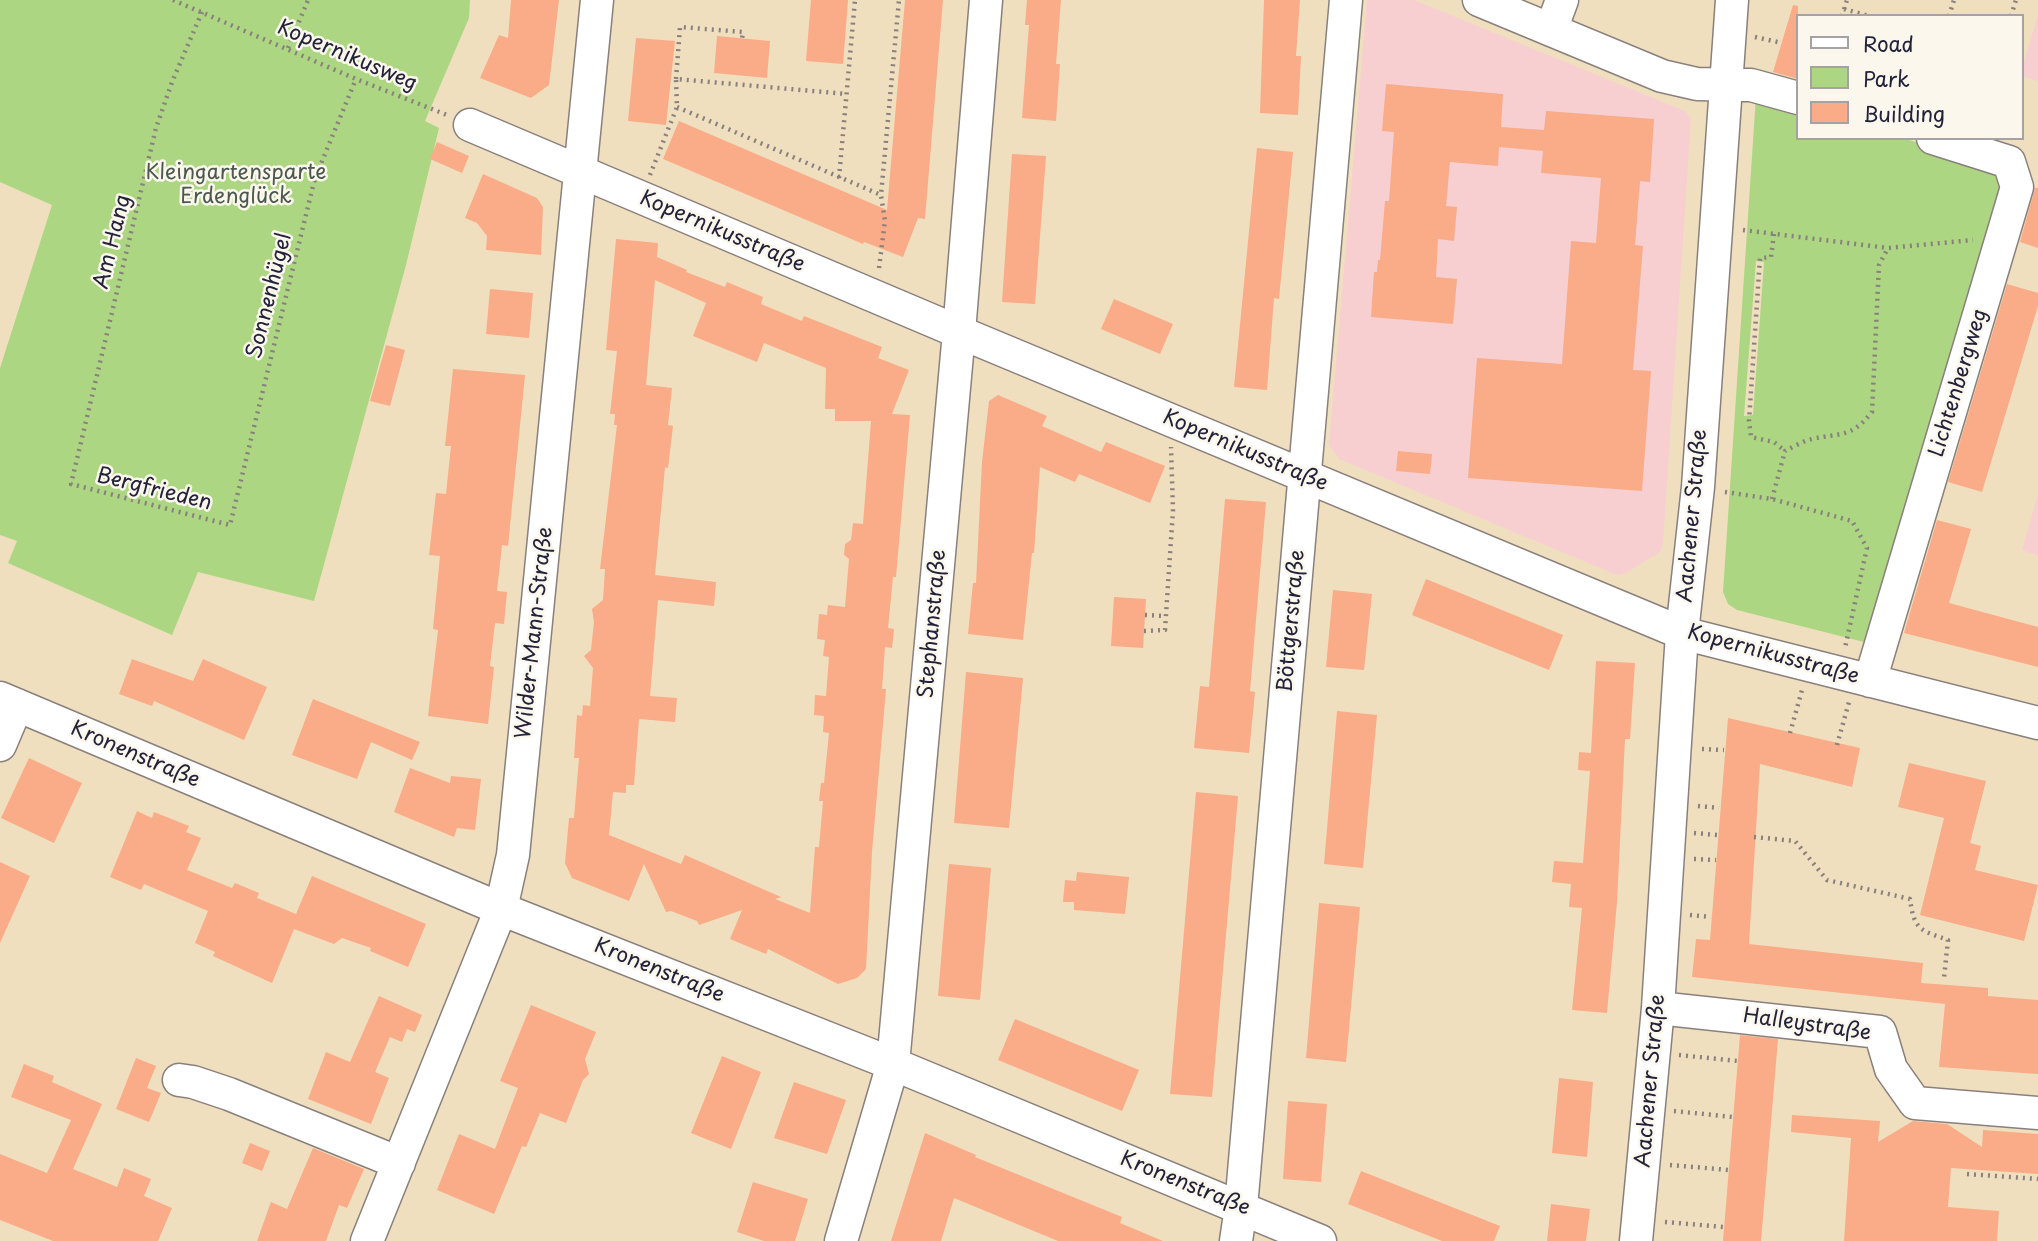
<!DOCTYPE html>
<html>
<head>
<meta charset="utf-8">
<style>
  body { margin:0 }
  #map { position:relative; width:2038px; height:1241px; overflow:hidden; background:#f0dfbf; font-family:"Playpen Sans",sans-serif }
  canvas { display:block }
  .legend { position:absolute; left:1796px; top:14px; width:228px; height:126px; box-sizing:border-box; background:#fbf7ec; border:2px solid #a4a2a5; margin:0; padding:9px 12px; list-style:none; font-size:21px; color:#22223b }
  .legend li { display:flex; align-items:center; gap:14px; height:35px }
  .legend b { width:35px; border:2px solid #a4a2a5 }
</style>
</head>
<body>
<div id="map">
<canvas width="2038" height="1241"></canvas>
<ul class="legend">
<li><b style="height:9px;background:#fff"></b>Road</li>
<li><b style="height:19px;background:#acd682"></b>Park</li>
<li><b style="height:19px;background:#faab87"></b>Building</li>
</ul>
</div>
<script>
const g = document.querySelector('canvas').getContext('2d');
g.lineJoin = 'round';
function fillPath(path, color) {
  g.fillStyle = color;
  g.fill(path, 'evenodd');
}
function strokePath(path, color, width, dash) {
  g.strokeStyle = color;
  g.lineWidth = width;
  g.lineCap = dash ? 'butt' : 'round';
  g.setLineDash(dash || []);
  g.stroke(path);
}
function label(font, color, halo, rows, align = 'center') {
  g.font = font + ' "Playpen Sans",sans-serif';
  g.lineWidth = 5;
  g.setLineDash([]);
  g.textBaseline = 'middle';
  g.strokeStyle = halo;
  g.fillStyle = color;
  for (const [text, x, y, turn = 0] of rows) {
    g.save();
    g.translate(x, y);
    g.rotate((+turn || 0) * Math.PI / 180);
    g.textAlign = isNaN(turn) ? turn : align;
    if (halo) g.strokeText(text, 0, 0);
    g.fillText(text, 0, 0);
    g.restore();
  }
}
const built = new Path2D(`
  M 1367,0 L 1414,0 L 1685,111 L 1691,119 L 1663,543 L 1661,551 L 1628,572 L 1619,575 L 1612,573 L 1339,459 L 1329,445 Z
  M 2038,15 L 2038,81 L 2022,76 L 2022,68 Z
  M 2038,494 L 2038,556 L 2022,550 Z`);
const green = new Path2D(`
  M 0,0 L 470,0 L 469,18 L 425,121 L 439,128 L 406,265 L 314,601 L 198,572 L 172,635 L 8,563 L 17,541 L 0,535 L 0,368 L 52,205 L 0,182 Z
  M 1756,96 L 1798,108 L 1798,138 L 1902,138 L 1991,164 L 2007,200 L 1872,644 L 1737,610 L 1728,604 L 1723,592 ZM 1756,261 L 1764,262 L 1753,415 L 1744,416 Z`);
const building = new Path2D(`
  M 511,0 L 559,0 L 549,85 L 531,98 L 480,78 L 499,35 L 508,38 Z
  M 811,0 L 848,0 L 843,64 L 806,61 Z
  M 905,0 L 943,0 L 925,219 L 918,218 L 903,257 L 864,242 L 863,244 L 663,159 L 679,121 L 887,210 Z
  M 1027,0 L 1061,0 L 1056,64 L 1060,64 L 1056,121 L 1022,118 L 1029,25 L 1025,25 Z
  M 1264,0 L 1300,0 L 1296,56 L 1301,56 L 1298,115 L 1260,113 Z
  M 1793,5 L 1798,6 L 1798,79 L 1773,72 Z
  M 717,36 L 770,41 L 767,78 L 714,73 Z
  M 636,38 L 675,41 L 666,125 L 628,121 Z
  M 1386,84 L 1503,94 L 1501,127 L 1544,130 L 1546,111 L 1654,119 L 1650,182 L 1640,181 L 1635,245 L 1643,246 L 1633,370 L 1651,371 L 1642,491 L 1468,478 L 1477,358 L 1562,364 L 1571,241 L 1596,243 L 1601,178 L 1541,173 L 1543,151 L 1499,147 L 1498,166 L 1450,162 L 1446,206 L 1457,207 L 1454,241 L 1438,239 L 1436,277 L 1457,279 L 1453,324 L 1371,317 L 1374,272 L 1377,272 L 1378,260 L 1380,260 L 1385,201 L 1389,201 L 1394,132 L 1382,131 Z
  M 437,142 L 469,156 L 462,173 L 430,159 Z
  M 1257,148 L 1293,152 L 1279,299 L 1274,298 L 1267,390 L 1234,387 Z
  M 1012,154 L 1046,156 L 1035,304 L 1002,302 Z
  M 483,174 L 537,198 L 543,207 L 541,255 L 486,250 L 487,236 L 477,223 L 465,218 Z
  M 2035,188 L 2038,188 L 2038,248 L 2020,242 Z
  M 616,239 L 658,243 L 657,257 L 687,270 L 686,272 L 725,287 L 727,282 L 763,297 L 761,304 L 802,321 L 804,316 L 882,347 L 878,358 L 909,370 L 892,414 L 910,415 L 896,577 L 893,577 L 888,628 L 894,629 L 892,648 L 885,647 L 882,689 L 886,689 L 872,852 L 866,969 L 857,978 L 838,984 L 768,949 L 766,954 L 730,939 L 742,910 L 699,925 L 697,921 L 671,911 L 666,912 L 644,864 L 629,901 L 572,878 L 565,863 L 569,818 L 574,818 L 579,758 L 574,758 L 577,715 L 582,716 L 583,705 L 590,706 L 593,668 L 584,656 L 591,650 L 594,622 L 592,609 L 603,600 L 605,569 L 600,569 L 617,425 L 614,425 L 615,414 L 610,414 L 617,351 L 606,350 ZM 655,280 L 706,303 L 693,336 L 757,362 L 764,343 L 826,368 L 825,409 L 835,409 L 835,421 L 871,421 L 863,524 L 853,523 L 851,540 L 845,544 L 844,555 L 849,559 L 845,607 L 828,605 L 827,615 L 819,614 L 817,639 L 825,640 L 823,656 L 829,657 L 826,696 L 815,695 L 814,715 L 824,716 L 823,732 L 829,733 L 824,783 L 821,783 L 819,801 L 823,801 L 819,847 L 815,847 L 810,913 L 775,899 L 781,897 L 685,855 L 681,864 L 609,835 L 613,792 L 626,793 L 626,785 L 634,785 L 639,719 L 675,722 L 677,698 L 650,696 L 658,600 L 714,606 L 716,582 L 655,575 L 665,467 L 668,468 L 673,426 L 668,425 L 672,388 L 646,385 Z
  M 2007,284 L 2038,293 L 2038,306 L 1982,492 L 1948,482 Z
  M 490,289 L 533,293 L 529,338 L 486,334 Z
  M 1114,299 L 1173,324 L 1160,354 L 1101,329 Z
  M 386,345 L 405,350 L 390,406 L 370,401 Z
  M 453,369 L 525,375 L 508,546 L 502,545 L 497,591 L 507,592 L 504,624 L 495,623 L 490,666 L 494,667 L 488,724 L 428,716 L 438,630 L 433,629 L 440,556 L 429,555 L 436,493 L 446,494 L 451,446 L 445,446 Z
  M 998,395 L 1047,416 L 1042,426 L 1101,452 L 1106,442 L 1165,466 L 1150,503 L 1079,474 L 1075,482 L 1040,467 L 1034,553 L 1032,553 L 1023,640 L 968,634 L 973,583 L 976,583 L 982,462 L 989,401 Z
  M 1398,451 L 1432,454 L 1430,474 L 1396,471 Z
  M 1225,499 L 1266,502 L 1250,691 L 1255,692 L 1249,753 L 1194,748 L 1200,686 L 1209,687 Z
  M 1937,520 L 1971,529 L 1949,603 L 2038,627 L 2038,667 L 1904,633 Z
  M 1426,579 L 1563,635 L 1549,670 L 1412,615 Z
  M 1333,590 L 1372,594 L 1364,670 L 1326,667 Z
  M 1114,597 L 1146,599 L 1143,648 L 1111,646 Z
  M 132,659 L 193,681 L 203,659 L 267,687 L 244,740 L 154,701 L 152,706 L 119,694 Z
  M 1596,661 L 1635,663 L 1630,739 L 1625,739 L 1617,902 L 1607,1013 L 1572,1010 L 1582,908 L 1569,907 L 1571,884 L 1552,882 L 1554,861 L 1583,863 L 1590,771 L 1578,770 L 1579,752 L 1591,753 Z
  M 966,672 L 1023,678 L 1009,828 L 954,823 Z
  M 313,699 L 420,742 L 412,760 L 371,742 L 357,779 L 292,755 Z
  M 1337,711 L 1377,715 L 1363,868 L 1324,864 Z
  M 1728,718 L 1860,748 L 1852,787 L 1760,764 L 1749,944 L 1923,963 L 1921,983 L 1988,988 L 1988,996 L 2038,1000 L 2038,1074 L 1939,1067 L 1945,1004 L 1692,977 L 1696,939 L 1710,940 Z
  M 29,758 L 82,783 L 54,843 L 1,818 Z
  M 1909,763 L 1986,781 L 1970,843 L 1981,846 L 1975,870 L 2038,885 L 2024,941 L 1920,915 L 1944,818 L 1898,807 Z
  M 410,768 L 450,783 L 451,776 L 481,779 L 475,830 L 457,828 L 454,837 L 394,812 Z
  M 1196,792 L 1238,796 L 1212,1097 L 1170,1094 Z
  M 137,811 L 152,818 L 154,812 L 189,826 L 186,832 L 201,838 L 187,870 L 232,888 L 235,883 L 259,893 L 257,898 L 296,914 L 312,876 L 426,924 L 408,967 L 370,951 L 371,948 L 342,938 L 334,944 L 294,929 L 272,983 L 213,956 L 215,952 L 195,943 L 208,911 L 144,884 L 141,890 L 110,877 Z
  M 0,862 L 30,876 L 0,943 Z
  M 949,864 L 991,868 L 980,1000 L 938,996 Z
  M 1077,872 L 1129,877 L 1125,914 L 1074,910 L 1074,902 L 1063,902 L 1065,880 L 1076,881 Z
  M 1319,903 L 1360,907 L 1346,1062 L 1306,1058 Z
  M 379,996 L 422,1015 L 415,1032 L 407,1029 L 402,1042 L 390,1037 L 375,1072 L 389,1078 L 371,1124 L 308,1099 L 326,1052 L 350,1062 Z
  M 531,1005 L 596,1032 L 585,1059 L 589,1074 L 583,1080 L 566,1123 L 540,1113 L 526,1147 L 522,1146 L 494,1214 L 437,1190 L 459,1134 L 495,1149 L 518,1088 L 500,1081 Z
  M 1015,1019 L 1139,1070 L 1122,1111 L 998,1060 Z
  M 1740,1035 L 1778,1039 L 1761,1241 L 1723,1241 Z
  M 722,1056 L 761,1072 L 731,1149 L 691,1133 Z
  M 136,1058 L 156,1066 L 147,1088 L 161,1093 L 149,1122 L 116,1109 Z
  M 24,1064 L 54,1076 L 52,1082 L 102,1104 L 73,1169 L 117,1187 L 124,1168 L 151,1179 L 144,1196 L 172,1208 L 158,1241 L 53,1241 L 0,1220 L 0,1154 L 47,1173 L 71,1120 L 11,1097 Z
  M 1559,1078 L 1593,1082 L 1587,1157 L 1552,1153 Z
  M 794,1082 L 846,1100 L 827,1154 L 774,1138 Z
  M 1288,1101 L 1327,1104 L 1321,1182 L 1283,1179 Z
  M 1792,1115 L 1880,1121 L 1878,1142 L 1913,1121 L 1947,1124 L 1982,1147 L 1983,1130 L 2038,1134 L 2038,1174 L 1951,1168 L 1948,1207 L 1999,1211 L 1997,1241 L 1844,1241 L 1851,1138 L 1791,1132 Z
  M 925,1133 L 976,1155 L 975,1157 L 1122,1217 L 1120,1223 L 1163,1241 L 1058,1241 L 954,1198 L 941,1241 L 891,1241 Z
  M 250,1143 L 270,1151 L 262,1171 L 242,1163 Z
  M 313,1148 L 364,1169 L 347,1208 L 339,1205 L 326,1241 L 257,1241 L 271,1202 L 287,1209 Z
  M 1361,1171 L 1500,1226 L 1494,1241 L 1442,1241 L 1348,1204 Z
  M 753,1182 L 808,1199 L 795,1241 L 764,1241 L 737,1232 Z
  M 1551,1204 L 1590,1209 L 1586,1241 L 1547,1241 Z`);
const path = new Path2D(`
  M 173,0 L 356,79 L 447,115
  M 1844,9 L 1869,16
  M 202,12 L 172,82 L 156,128 L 71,484 L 230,525 L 315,178 L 356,79
  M 1842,16 L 1847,0
  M 1949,16 L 1954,0
  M 2011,16 L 2016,0
  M 1755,37 L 1782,43
  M 288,48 L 308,0
  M 676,79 L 680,27 L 743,32 L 742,39
  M 677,107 L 881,195
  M 650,175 L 677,107 L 676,79 L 847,94
  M 839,178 L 855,0
  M 1743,230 L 1888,248
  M 1774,234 L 1771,257 L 1760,258 L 1749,421 L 1751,437 L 1774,442 L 1785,451
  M 879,268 L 885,221 L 881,195 L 899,0
  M 1725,492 L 1772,499 L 1852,521 L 1867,548 L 1845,648
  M 1772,499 L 1785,451 C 1793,447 1803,441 1812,439 C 1842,432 1850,439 1872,412 L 1879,265 L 1888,248 L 1973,240
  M 1145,615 L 1165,616
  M 1144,631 L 1165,630 L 1173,510 L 1171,447
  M 1790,733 L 1802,690
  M 1837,745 L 1849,702
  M 1702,749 L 1724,750
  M 1698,806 L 1719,808
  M 1694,833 L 1717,835
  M 1754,837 L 1795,841 L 1827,880 L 1910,899 C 1914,930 1920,930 1948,940 L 1944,978
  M 1694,859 L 1716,860
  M 1690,915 L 1711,917
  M 1679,1055 L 1738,1061
  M 1674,1111 L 1733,1117
  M 1670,1165 L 1729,1170
  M 1967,1174 L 2038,1179
  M 1665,1222 L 1724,1227`);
const minor = new Path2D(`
  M 1479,0 L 1662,76 L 1697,84 L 1751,85 L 1798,98
  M 1551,30 L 1562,0
  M 470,125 L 959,332 L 1682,633 L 2038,723
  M 1870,681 L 2017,187 L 2009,162 L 1933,138
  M 0,698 L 501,909 L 893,1064 L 1320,1241
  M 0,745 L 17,705
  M 1658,1008 L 1880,1032 L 1891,1069 L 1915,1103 L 2038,1113
  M 179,1080 L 193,1082 L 229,1094 L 399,1163
  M 367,1241 L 501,909 L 513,855 L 597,0
  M 841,1241 L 893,1064 L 959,332 L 986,0
  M 1236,1241 L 1241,1207 L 1346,0
  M 1636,1241 L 1658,1008 L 1682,633 L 1698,487 L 1732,0`);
const streetNames = [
  ["Kopernikusweg",347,56,23],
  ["Kopernikusstraße",722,232,23],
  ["Am Hang",113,242,-76],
  ["Sonnenhügel",270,296,-76],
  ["Lichtenbergweg",1959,383,-73],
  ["Kopernikusstraße",1245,451,23],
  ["Bergfrieden",154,490,14],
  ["Aachener Straße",1693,516,-85],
  ["Böttgerstraße",1292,621,-85],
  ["Stephanstraße",933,624,-85],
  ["Wilder-Mann-Straße",535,633,-84],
  ["Kopernikusstraße",1773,655,15],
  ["Kronenstraße",135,755,23],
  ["Kronenstraße",659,971,22],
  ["Halleystraße",1807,1025,8],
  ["Aachener Straße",1651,1081,-85],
  ["Kronenstraße",1185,1184,22]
];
const parkNames = [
  ["Kleingartensparte",236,173],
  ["Erdenglück",236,197]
];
fillPath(built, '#f7cfd1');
fillPath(green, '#acd682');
fillPath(building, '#faab87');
strokePath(minor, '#89807d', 35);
strokePath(path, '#89807d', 4.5, [2, 5]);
strokePath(minor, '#fff', 32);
label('21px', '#22223b', '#fbf7ec', streetNames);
label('21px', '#4b5850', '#fbf7ec', parkNames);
</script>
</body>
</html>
